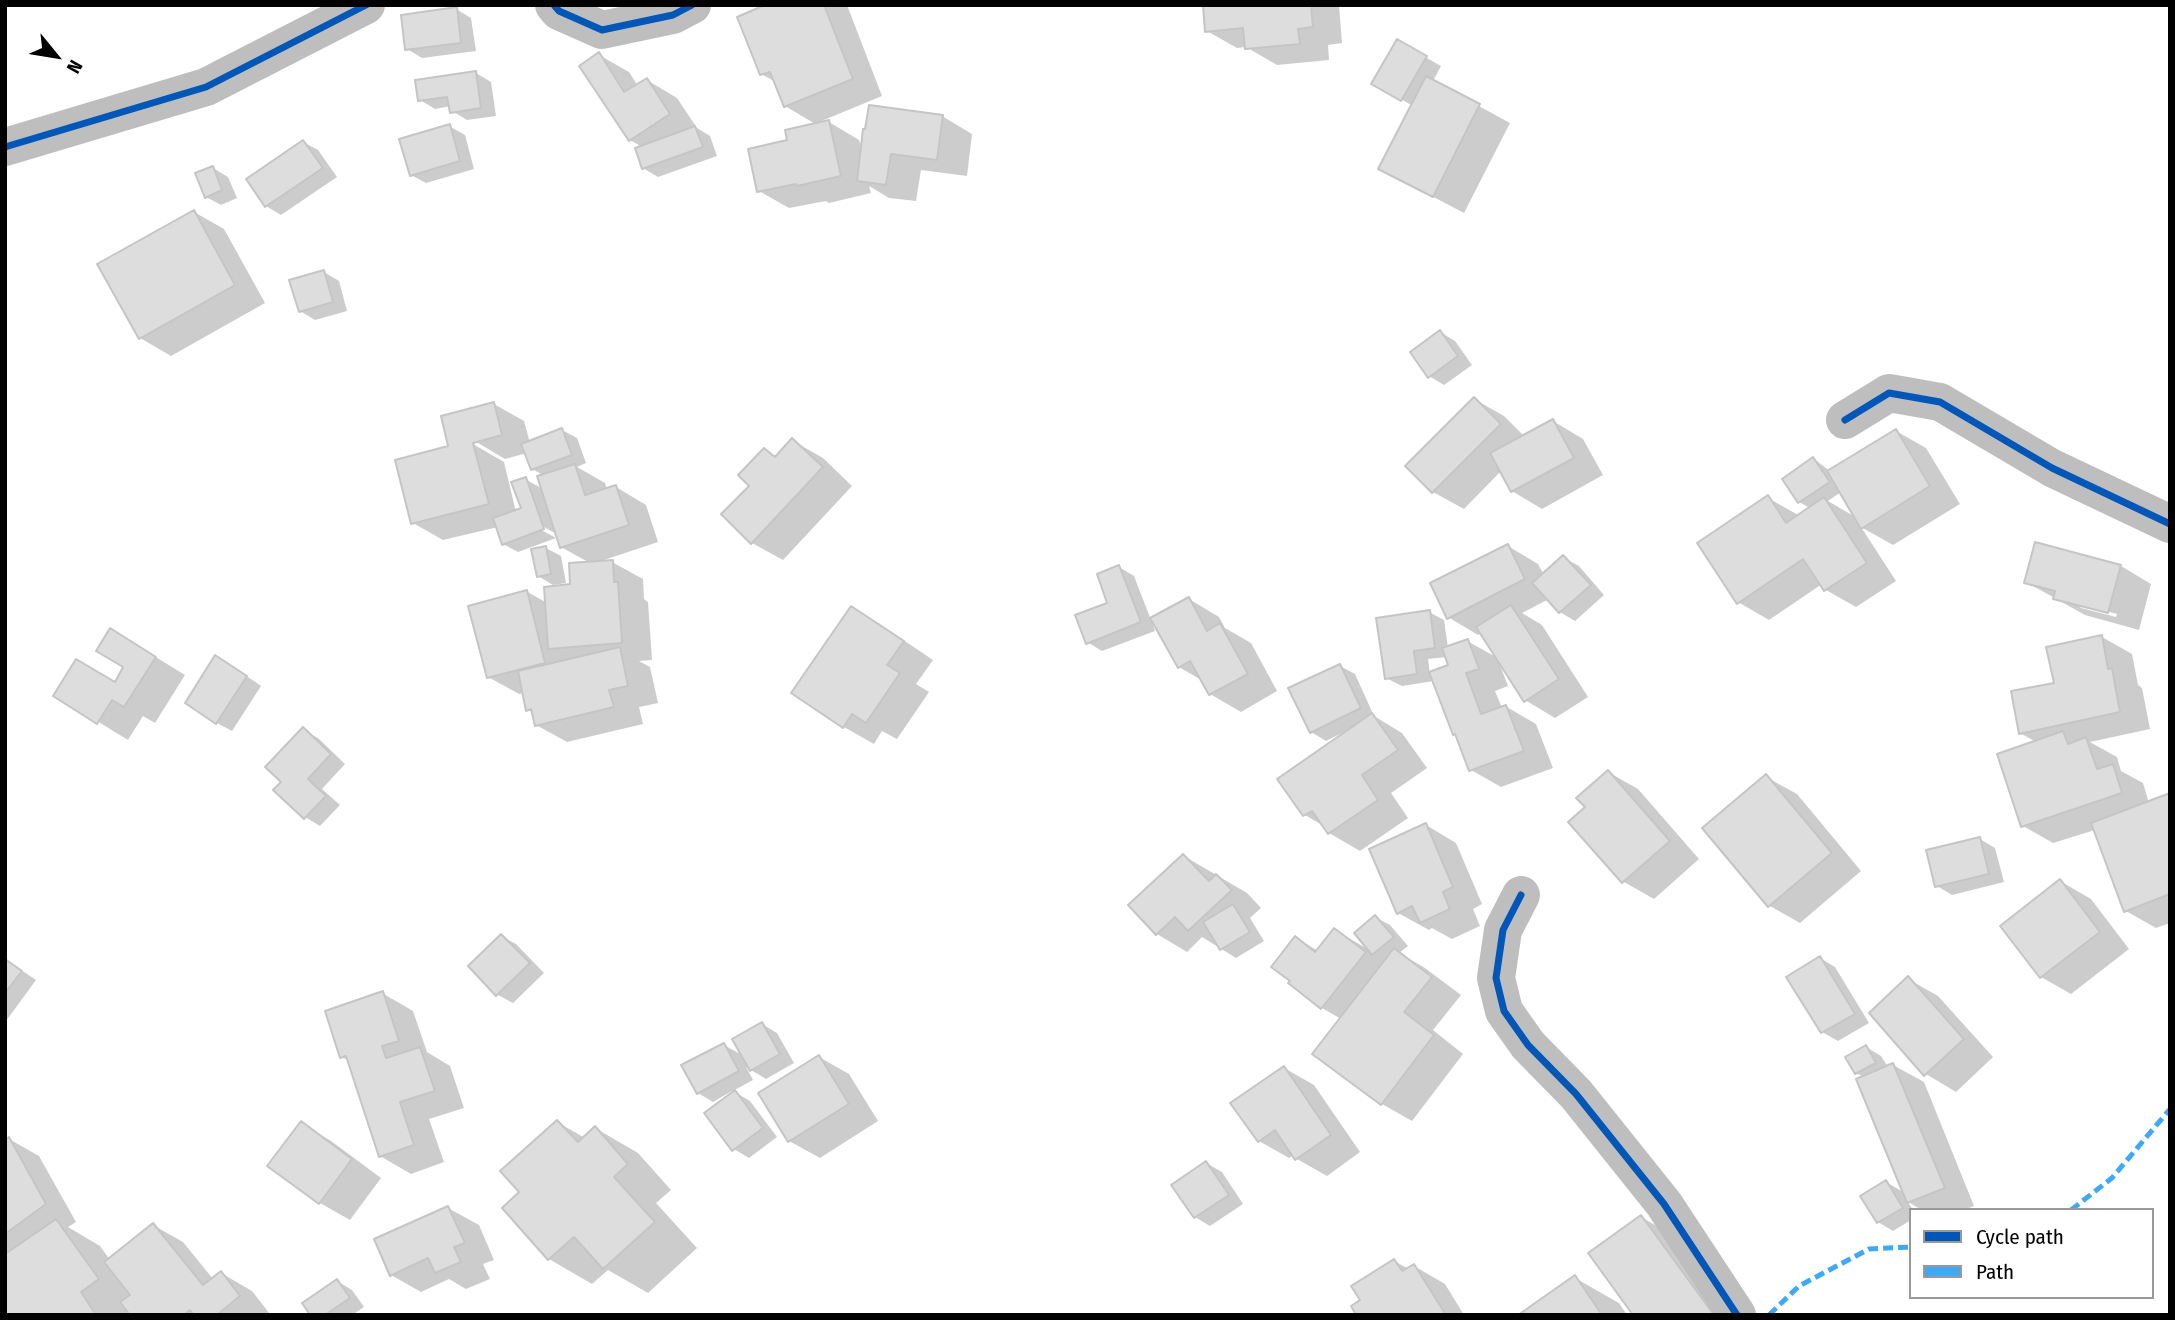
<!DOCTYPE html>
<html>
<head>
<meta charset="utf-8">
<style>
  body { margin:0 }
  #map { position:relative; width:2175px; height:1320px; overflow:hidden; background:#fff; font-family:"Fira Sans Condensed",sans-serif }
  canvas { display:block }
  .frame { position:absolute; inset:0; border:7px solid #000; pointer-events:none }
  .legend { position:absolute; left:1909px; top:1208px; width:245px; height:91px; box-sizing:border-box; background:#fff; border:2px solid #999; margin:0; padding:9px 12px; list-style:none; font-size:21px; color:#000 }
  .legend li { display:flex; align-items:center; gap:14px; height:35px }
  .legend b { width:35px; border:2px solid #999 }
  .north { position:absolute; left:21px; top:21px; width:70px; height:70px; -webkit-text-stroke:5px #fff; paint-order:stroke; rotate:120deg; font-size:19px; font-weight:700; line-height:28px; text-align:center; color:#000 }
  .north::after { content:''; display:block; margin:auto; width:24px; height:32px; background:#000; clip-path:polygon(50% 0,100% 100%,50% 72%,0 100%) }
</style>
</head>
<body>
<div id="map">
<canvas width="2175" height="1320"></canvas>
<div class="frame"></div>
<ul class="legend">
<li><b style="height:9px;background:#0057b8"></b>Cycle path</li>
<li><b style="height:9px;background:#3fa9f5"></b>Path</li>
</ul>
<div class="north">N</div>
</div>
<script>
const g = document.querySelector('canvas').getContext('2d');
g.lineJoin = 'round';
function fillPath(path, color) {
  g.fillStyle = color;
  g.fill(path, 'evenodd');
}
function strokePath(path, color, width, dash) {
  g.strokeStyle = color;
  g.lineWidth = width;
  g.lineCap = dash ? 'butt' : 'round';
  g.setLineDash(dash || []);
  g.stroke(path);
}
const shadow = new Path2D(`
  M 770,5 L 847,5 L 882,96 L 819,122 L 820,124 L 829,122 L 859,140 L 862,152 L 942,116 L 972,134 L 967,176 L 921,170 L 916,201 L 889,198 L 869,186 L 871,193 L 829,203 L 826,201 L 789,208 L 759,191 L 789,141 L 817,125 L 785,106 L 776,82 L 761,74 Z
  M 1205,5 L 1339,5 L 1342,43 L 1328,45 L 1329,60 L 1277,65 L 1246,47 L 1237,48 L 1207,31 Z
  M 456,9 L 471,18 L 476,51 L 422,58 L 407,49 Z
  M 1397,41 L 1441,66 L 1433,81 L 1510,123 L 1464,213 L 1380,169 L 1413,106 L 1373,83 Z
  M 599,55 L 629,72 L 638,86 L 647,80 L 677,98 L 697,128 L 710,136 L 717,156 L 658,177 L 643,168 L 642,147 L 630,140 L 581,66 Z
  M 476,73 L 491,82 L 496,116 L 467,120 L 452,111 L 451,106 L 435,109 L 420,100 Z
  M 449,126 L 465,135 L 474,169 L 426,183 L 411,175 Z
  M 303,142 L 318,150 L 337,177 L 281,215 L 266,206 Z
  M 213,168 L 228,177 L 237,198 L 221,205 L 206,197 Z
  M 194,212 L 224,229 L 265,303 L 171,356 L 140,338 Z
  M 324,272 L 339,281 L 347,311 L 315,320 L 300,311 Z
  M 1440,332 L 1455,341 L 1472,365 L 1444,385 L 1429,376 Z
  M 1474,399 L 1504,416 L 1524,436 L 1553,421 L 1583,439 L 1603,475 L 1542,509 L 1512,491 L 1501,471 L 1464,509 L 1433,492 Z
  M 494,404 L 524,421 L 530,443 L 562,430 L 577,438 L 586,463 L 577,467 L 605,483 L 607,490 L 616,487 L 646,505 L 658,542 L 601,561 L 612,562 L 643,579 L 644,599 L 648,602 L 652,660 L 639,661 L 650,667 L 658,703 L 639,707 L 643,724 L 567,742 L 536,725 L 534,713 L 528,710 L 524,693 L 519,694 L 488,677 L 526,591 L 547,603 L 572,586 L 590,563 L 561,547 L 558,535 L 537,523 L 536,527 L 556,538 L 518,552 L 503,544 L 498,527 L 443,540 L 413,523 L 450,448 ZM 473,440 L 505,459 L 527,453 L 532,469 L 545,476 L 543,489 L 525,479 L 523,509 L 516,512 L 504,462 L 473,444 Z
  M 1896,431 L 1926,448 L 1960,504 L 1893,545 L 1861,527 L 1896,581 L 1856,607 L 1826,590 L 1822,584 L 1769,620 L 1738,602 L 1768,498 L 1800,516 L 1810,508 L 1799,502 L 1814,459 L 1830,471 ZM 1841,492 L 1857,518 L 1828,501 Z
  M 793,441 L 823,458 L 852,486 L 783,560 L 752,543 L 723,514 L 751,486 L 765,450 L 777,457 Z
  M 1508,546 L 1538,564 L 1544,575 L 1564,558 L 1579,566 L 1604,595 L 1575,621 L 1560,612 L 1549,599 L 1522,613 L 1542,625 L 1588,697 L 1555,718 L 1525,700 L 1502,665 L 1500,665 L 1508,686 L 1495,691 L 1502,708 L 1505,706 L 1536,724 L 1553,768 L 1501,787 L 1471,770 L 1458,736 L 1454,734 L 1434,681 L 1402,686 L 1386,678 L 1429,612 L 1444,620 L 1448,648 L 1467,641 L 1498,658 L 1482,633 L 1478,635 L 1448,617 ZM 1447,657 L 1451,666 L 1430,674 L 1428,659 Z
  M 546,548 L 561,556 L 566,583 L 553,585 L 538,576 Z
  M 2121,566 L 2151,584 L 2139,630 L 2085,615 L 2026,582 ZM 2076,603 L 2117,614 L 2116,617 L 2081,608 Z
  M 1119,567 L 1134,576 L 1151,620 L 1189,599 L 1219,617 L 1225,628 L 1251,643 L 1277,691 L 1241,712 L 1210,694 L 1203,681 L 1179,667 L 1154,621 L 1152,622 L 1155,631 L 1102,651 L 1087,642 L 1110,604 Z
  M 851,608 L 881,625 L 933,660 L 916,684 L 929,692 L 897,739 L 882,731 L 874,744 L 844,727 Z
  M 2102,637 L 2132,654 L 2138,685 L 2142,688 L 2150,729 L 2090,742 L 2117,757 L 2121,771 L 2143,783 L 2149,803 L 2170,795 L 2170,923 L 2156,928 L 2126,911 L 2095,830 L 2053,843 L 2023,826 L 2036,742 L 2020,733 L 2056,684 Z
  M 141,648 L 185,675 L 155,723 L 143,716 L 128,740 L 56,696 L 116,684 Z
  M 231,665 L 261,686 L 232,731 L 217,723 Z
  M 1340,666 L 1355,674 L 1374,716 L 1402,733 L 1427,768 L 1391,793 L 1408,818 L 1360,851 L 1329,833 L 1324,826 L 1305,815 L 1345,734 L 1344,732 L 1326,741 L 1311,732 Z
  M 303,730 L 318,738 L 345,764 L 322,789 L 340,805 L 320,826 L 305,817 L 283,782 Z
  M 1608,772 L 1638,789 L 1699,859 L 1654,899 L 1624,882 L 1588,808 Z
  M 1766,777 L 1797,794 L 1861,871 L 1800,923 L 1770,906 L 1704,828 Z
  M 1426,825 L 1456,843 L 1482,904 L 1473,909 L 1480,926 L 1452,939 L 1432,928 L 1429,930 L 1398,913 Z
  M 1980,839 L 1995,848 L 2004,882 L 1952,895 L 1937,886 Z
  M 1184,856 L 1247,893 L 1261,908 L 1250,918 L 1264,941 L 1236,958 L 1202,937 L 1187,952 L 1157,934 Z
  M 2060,881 L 2091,899 L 2129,949 L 2071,994 L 2041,977 Z
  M 1375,917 L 1390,925 L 1408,946 L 1399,953 L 1425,968 L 1461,995 L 1433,1030 L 1463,1054 L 1412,1121 L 1382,1104 L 1341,1019 L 1322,1008 L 1296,938 L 1318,951 L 1335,930 L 1371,951 Z
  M 501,936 L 516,944 L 544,973 L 513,1003 L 498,995 L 470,966 Z
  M 1820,958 L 1835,967 L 1869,1023 L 1838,1041 L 1822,1032 Z
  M 5,959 L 36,980 L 6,1021 L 5,1020 Z
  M 1908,979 L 1938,996 L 1993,1057 L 1956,1092 L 1926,1074 Z
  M 382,993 L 413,1011 L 427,1052 L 450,1066 L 464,1108 L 429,1119 L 444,1162 L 411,1174 L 380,1156 L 349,1061 L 342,1057 Z
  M 762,1024 L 777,1033 L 794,1063 L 766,1079 L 746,1067 L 753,1080 L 733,1091 L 750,1101 L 777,1137 L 749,1158 L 734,1149 L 732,1091 L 713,1102 L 698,1093 L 724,1045 L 744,1056 Z
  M 1866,1047 L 1881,1056 L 1888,1067 L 1893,1065 L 1924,1082 L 1974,1206 L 1964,1210 L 1922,1210 L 1908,1202 L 1913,1210 L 1911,1210 L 1911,1220 L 1893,1231 L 1878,1222 L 1886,1182 L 1905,1193 L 1864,1077 L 1856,1073 Z
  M 819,1057 L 849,1074 L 878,1121 L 820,1158 L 789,1141 Z
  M 1284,1068 L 1314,1085 L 1360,1152 L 1327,1176 L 1297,1159 L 1294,1155 L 1289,1158 L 1259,1141 Z
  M 557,1122 L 585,1138 L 595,1128 L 638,1153 L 671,1190 L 656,1203 L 697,1248 L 648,1293 L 608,1270 L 592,1284 L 549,1259 L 521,1193 Z
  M 301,1124 L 331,1141 L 381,1178 L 350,1220 L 320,1203 Z
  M 9,1139 L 39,1156 L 76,1222 L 68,1227 L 100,1246 L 110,1260 L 153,1225 L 183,1242 L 213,1279 L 221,1273 L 252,1291 L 270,1314 L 132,1315 L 130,1312 L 127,1315 L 5,1315 L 5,1142 Z
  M 1206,1163 L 1222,1172 L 1243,1204 L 1210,1226 L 1195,1217 Z
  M 448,1208 L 479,1225 L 494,1260 L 483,1264 L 490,1279 L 466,1289 L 449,1279 L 421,1292 L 391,1275 Z
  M 1641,1217 L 1671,1234 L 1730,1315 L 1636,1315 Z
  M 1394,1261 L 1409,1269 L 1414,1266 L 1445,1284 L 1464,1315 L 1358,1315 L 1363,1301 Z
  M 1575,1278 L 1619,1303 L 1627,1315 L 1521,1315 Z
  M 337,1281 L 352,1290 L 364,1307 L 352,1315 L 312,1315 Z`);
const building = new Path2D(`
  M 765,5 L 824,5 L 853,79 L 784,107 L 770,72 L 760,75 L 737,17 Z
  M 1203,5 L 1311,5 L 1313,27 L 1298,29 L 1300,44 L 1245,49 L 1243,28 L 1205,32 Z
  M 457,7 L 461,43 L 405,50 L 401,15 Z
  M 1397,39 L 1427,56 L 1401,101 L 1371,84 Z
  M 599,52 L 624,92 L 647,78 L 670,114 L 629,141 L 579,66 Z
  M 476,71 L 481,108 L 450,113 L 447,97 L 418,101 L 415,80 Z
  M 1426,76 L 1480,104 L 1433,197 L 1378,169 Z
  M 869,105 L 943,115 L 937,160 L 891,154 L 886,185 L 857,181 L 863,129 L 865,129 Z
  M 829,120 L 841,176 L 797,186 L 796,184 L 757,192 L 748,149 L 787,140 L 785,130 Z
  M 450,124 L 460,161 L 410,176 L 399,139 Z
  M 695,126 L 703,147 L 642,169 L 635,148 Z
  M 303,140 L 323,168 L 265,207 L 246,179 Z
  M 213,166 L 222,190 L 205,198 L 195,173 Z
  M 194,210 L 235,285 L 139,339 L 97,264 Z
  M 324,270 L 333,302 L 299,312 L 289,280 Z
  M 1440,330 L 1458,356 L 1428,378 L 1410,352 Z
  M 1474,397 L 1501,424 L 1432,493 L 1405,466 Z
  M 494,402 L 502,435 L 473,443 L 489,504 L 411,524 L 395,460 L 448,446 L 441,416 Z
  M 1553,419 L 1574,458 L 1511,492 L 1490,453 Z
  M 562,428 L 572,455 L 531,470 L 521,444 Z
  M 1896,429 L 1930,486 L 1861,529 L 1827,471 Z
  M 792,438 L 823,467 L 751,544 L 721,514 L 749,486 L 738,475 L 764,448 L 775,457 Z
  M 1813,457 L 1830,482 L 1798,503 L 1782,479 Z
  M 575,464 L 585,495 L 616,485 L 629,525 L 560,548 L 537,476 Z
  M 526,477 L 544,529 L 502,545 L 493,518 L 521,508 L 511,482 Z
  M 1768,495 L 1786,523 L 1824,497 L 1867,563 L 1824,591 L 1803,559 L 1737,604 L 1697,543 Z
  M 2035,542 L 2121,565 L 2108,613 L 2053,599 L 2055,591 L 2024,583 Z
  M 1508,544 L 1525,579 L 1447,619 L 1430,583 Z
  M 546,546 L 551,574 L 537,577 L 531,549 Z
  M 1563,555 L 1591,585 L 1559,613 L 1532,583 Z
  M 613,560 L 614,582 L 618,582 L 622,643 L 548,649 L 544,587 L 570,584 L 569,563 Z
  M 1119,565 L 1141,622 L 1086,644 L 1075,615 L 1107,603 L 1097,574 Z
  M 527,590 L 545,663 L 487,678 L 468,606 Z
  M 1189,597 L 1207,631 L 1220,623 L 1248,674 L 1209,695 L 1190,661 L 1178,668 L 1150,618 Z
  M 1511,605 L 1559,679 L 1524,702 L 1476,627 Z
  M 851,606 L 904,641 L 887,665 L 900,673 L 866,723 L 852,714 L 843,728 L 791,693 Z
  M 1430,610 L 1435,648 L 1414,651 L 1417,674 L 1385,679 L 1376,618 Z
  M 110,628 L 156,657 L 124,707 L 112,700 L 97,724 L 53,696 L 76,659 L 115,682 L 123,667 L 96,651 Z
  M 2102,635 L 2108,669 L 2112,668 L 2120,712 L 2019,734 L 2011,691 L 2054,683 L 2046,647 Z
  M 1468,639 L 1479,669 L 1466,673 L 1481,714 L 1506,705 L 1524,751 L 1469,771 L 1455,734 L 1453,735 L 1429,672 L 1448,665 L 1442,648 Z
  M 620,647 L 628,686 L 609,690 L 614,707 L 535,726 L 531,709 L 526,711 L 518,671 Z
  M 215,655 L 247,676 L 216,724 L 185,703 Z
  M 1340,664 L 1361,708 L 1310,733 L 1288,688 Z
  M 1372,713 L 1398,750 L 1362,775 L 1378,800 L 1328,834 L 1312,811 L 1303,816 L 1277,779 Z
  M 303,727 L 331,754 L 308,779 L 326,796 L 304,819 L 273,790 L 281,782 L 265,767 Z
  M 2063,731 L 2068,744 L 2086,737 L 2097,769 L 2113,764 L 2122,793 L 2021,827 L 1997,754 Z
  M 1608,770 L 1670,841 L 1622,883 L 1568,822 L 1585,807 L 1576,798 Z
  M 1766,774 L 1832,853 L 1768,907 L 1702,828 Z
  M 2170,793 L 2170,894 L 2124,912 L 2091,823 Z
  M 1426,823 L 1453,887 L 1443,892 L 1450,909 L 1420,923 L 1412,906 L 1397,914 L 1369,849 Z
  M 1980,837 L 1989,874 L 1935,887 L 1926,850 Z
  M 1183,854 L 1209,881 L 1216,874 L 1232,890 L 1188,931 L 1175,917 L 1156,935 L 1128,905 Z
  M 2060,879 L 2100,932 L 2040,978 L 2000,926 Z
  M 1233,904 L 1250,932 L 1220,950 L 1203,922 Z
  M 1375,915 L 1394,937 L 1372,955 L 1354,933 Z
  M 1334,928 L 1366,952 L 1321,1009 L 1288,983 L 1290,981 L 1271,967 L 1295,936 L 1315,952 Z
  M 501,934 L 530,963 L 496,996 L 468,966 Z
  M 1394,948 L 1432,977 L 1404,1012 L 1434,1035 L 1381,1105 L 1312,1054 Z
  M 1820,956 L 1855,1014 L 1821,1033 L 1786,977 Z
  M 5,959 L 22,971 L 5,993 Z
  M 1908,976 L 1964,1039 L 1924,1076 L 1869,1013 Z
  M 383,991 L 399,1041 L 382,1046 L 386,1058 L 420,1047 L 435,1091 L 400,1102 L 414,1145 L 379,1157 L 346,1056 L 340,1058 L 325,1011 Z
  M 762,1022 L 780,1054 L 750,1071 L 732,1039 Z
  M 724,1043 L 739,1071 L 697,1094 L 681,1065 Z
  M 1866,1045 L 1876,1063 L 1855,1074 L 1845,1057 Z
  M 819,1055 L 849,1104 L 788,1142 L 758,1093 Z
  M 1893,1063 L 1945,1188 L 1907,1203 L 1856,1079 Z
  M 1284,1066 L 1331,1135 L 1295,1160 L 1275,1130 L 1258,1142 L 1230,1103 Z
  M 735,1090 L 763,1128 L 732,1151 L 704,1113 Z
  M 557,1120 L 578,1142 L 595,1126 L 628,1164 L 614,1177 L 655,1222 L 603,1269 L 574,1237 L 548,1260 L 502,1208 L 519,1192 L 500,1171 Z
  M 301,1121 L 352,1159 L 319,1204 L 267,1166 Z
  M 9,1137 L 46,1204 L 5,1234 L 5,1140 Z
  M 1206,1161 L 1229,1195 L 1194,1218 L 1171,1185 Z
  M 1886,1180 L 1903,1208 L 1877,1223 L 1860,1196 Z
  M 448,1206 L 465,1243 L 454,1247 L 461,1262 L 435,1273 L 428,1258 L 390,1276 L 374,1239 Z
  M 1641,1215 L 1714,1315 L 1633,1315 L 1588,1253 Z
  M 56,1219 L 99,1279 L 81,1292 L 96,1315 L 5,1315 L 5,1254 Z
  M 153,1223 L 203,1285 L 221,1271 L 240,1296 L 217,1315 L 194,1315 L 190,1310 L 184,1315 L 130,1315 L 120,1302 L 130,1295 L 104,1262 Z
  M 1394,1259 L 1402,1271 L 1414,1264 L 1446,1315 L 1356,1315 L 1351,1306 L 1360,1300 L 1351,1286 Z
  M 1575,1275 L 1602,1315 L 1518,1315 Z
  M 337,1279 L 350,1298 L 325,1315 L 310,1315 L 302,1303 Z`);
const minor = new Path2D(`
  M 554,5 L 559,11 L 602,30 L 673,15 L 692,5
  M 5,147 L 206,87 L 366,5
  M 1845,420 L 1889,393 L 1940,402 L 2052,468 L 2170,524
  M 1521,895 L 1503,930 L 1496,978 L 1504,1011 L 1528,1045 L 1576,1094 L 1664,1204 L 1737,1315`);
const quiet = new Path2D(`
  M 2071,1210 L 2112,1178 L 2170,1109
  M 1769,1315 L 1799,1286 L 1869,1249 L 1911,1247`);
const cycleway = new Path2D(`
  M 554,5 L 559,11 L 602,30 L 673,15 L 692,5
  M 5,147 L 206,87 L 366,5
  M 1845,420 L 1889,393 L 1940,402 L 2052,468 L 2170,524
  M 1521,895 L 1503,930 L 1496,978 L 1504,1011 L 1528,1045 L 1576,1094 L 1664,1204 L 1737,1315`);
fillPath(shadow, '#0003');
fillPath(building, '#ddd');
strokePath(building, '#c5c5c5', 2);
strokePath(minor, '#bebebe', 38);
strokePath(quiet, '#3fa9f5', 5, [10, 5]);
strokePath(cycleway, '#0057b8', 7);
</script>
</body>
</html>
